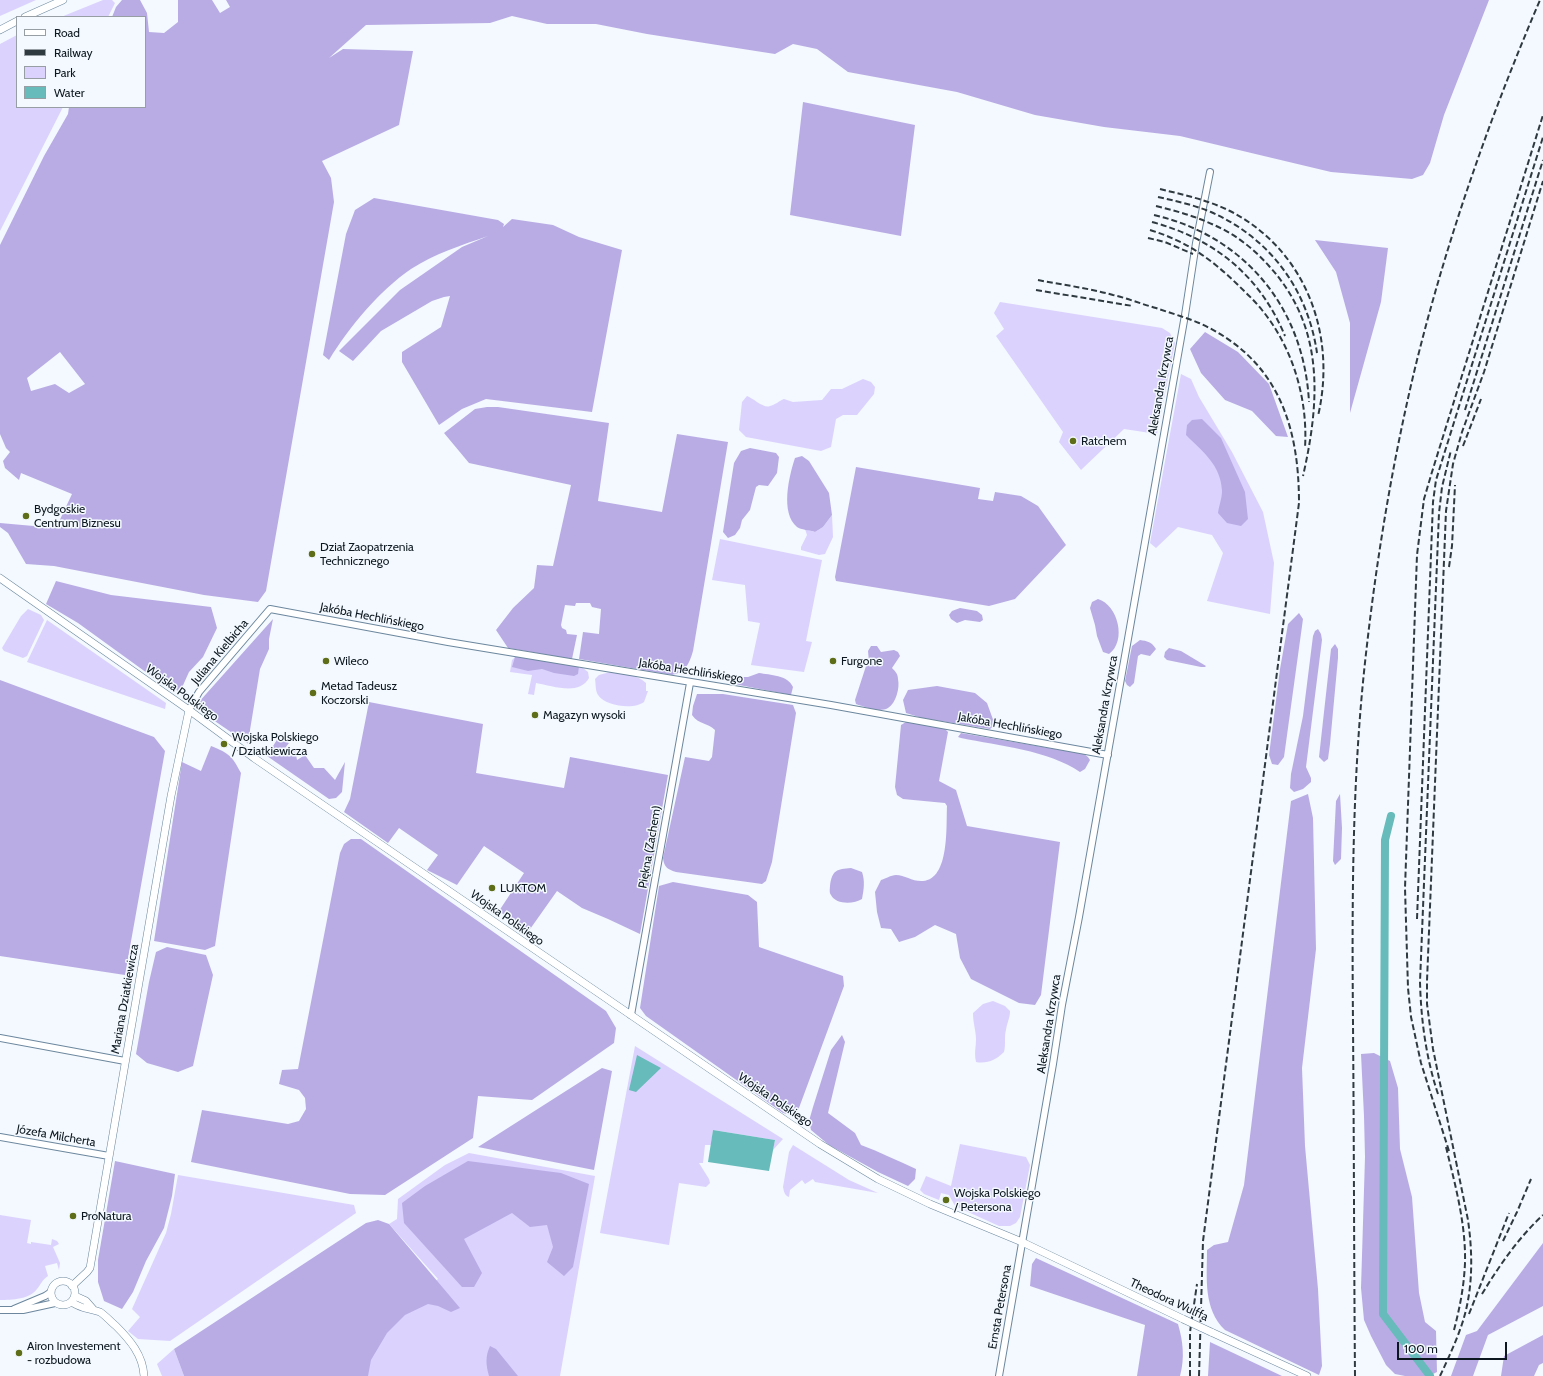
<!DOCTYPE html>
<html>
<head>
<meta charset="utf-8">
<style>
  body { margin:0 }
  #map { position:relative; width:1543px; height:1376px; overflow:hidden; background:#f3f9fe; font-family:Cabin,sans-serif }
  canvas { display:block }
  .legend { position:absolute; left:16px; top:16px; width:130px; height:92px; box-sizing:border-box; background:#f3f9fe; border:1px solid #979fa5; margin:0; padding:5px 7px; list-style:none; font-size:12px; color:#0c171f }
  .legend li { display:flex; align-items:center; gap:8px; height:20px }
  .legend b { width:20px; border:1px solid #979fa5 }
  .scale { position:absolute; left:1397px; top:1342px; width:110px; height:18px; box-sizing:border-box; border:2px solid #0c171f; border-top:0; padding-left:5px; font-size:12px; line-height:14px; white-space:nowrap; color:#0c171f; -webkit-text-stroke:3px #f3f9fe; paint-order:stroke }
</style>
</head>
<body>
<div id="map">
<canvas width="1543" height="1376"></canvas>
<ul class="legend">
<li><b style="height:5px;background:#fff"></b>Road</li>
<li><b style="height:5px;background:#2e3940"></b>Railway</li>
<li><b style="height:11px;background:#dbd2fe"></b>Park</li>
<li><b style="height:11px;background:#67bbba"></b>Water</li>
</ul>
<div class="scale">100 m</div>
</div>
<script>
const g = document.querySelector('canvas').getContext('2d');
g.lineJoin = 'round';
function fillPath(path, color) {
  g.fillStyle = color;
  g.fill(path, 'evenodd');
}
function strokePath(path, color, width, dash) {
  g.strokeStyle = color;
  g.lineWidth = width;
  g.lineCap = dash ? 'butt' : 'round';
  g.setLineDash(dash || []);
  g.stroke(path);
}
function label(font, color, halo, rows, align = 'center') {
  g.font = font + ' Cabin,sans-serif';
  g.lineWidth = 3;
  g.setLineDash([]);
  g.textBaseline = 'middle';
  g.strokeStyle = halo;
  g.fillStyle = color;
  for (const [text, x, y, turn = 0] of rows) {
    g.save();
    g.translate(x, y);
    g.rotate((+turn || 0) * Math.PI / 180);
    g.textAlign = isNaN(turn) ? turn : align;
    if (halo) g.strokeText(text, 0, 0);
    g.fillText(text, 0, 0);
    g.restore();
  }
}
const green = new Path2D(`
  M 0,0 L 36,0 L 0,16 Z
  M 103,0 L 112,0 L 115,3 L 108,17 L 61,17 Z
  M 17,35 L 17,107 L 63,107 L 0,231 L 0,44 Z
  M 1000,302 L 1162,328 L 1170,333 L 1175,343 L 1157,434 L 1124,429 L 1081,470 L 1059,442 L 1063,432 L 996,336 L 1004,329 L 994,313 Z
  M 1181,374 L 1191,379 L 1199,397 L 1232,452 L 1263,512 L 1274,563 L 1270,614 L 1207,601 L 1223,553 L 1212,535 L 1178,527 L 1156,548 L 1150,543 Z
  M 863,379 L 871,382 L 875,387 L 874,394 L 857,415 L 843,415 L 836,419 L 831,447 L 821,451 L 746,437 L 739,430 L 742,402 L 747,396 C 753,398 764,409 770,406 C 775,405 779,401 784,399 L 793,402 L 822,400 L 831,389 L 842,389 Z
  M 832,515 L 833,537 L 825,554 L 819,555 L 801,550 L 801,547 L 807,535 L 805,529 L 815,532 L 823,527 Z
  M 720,539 L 822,560 L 806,641 L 812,642 L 804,672 L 751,665 L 760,623 L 748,621 L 745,585 L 712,580 Z
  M 28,609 L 41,615 L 44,620 L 27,656 L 23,658 L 4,651 L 2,648 L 21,616 Z
  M 47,620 L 166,703 L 165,709 L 27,662 Z
  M 515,657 L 583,668 L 588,672 L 589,678 C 579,696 553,686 536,683 L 534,695 L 528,694 L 532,675 L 510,672 L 512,660 Z
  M 610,672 C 621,674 637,674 646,683 L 646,691 L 648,691 L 644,702 C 634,710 605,706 598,695 C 595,690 596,684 595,679 L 599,675 Z
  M 993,1001 L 1005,1006 L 1010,1011 C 1010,1018 1007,1023 1006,1030 C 1004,1036 1006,1044 1004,1052 C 996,1060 987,1064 976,1062 C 974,1052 976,1048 976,1039 C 976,1031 973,1023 973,1013 L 983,1004 Z
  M 635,1046 L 783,1139 L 773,1150 L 775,1140 L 713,1130 L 711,1145 L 705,1145 L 703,1163 L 699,1163 L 709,1179 L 710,1183 L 706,1187 L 679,1183 L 669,1245 L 600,1233 Z
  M 960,1144 L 1026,1157 L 1030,1165 L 1020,1217 L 1016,1223 L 1010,1226 L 999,1226 L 955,1206 L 949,1195 L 941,1193 L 939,1200 L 924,1194 L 920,1190 L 926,1176 L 951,1186 Z
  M 793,1145 L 849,1180 L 878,1193 L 815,1182 L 813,1179 L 805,1184 L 802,1180 L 790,1190 L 789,1197 C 784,1195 784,1191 783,1187 L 789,1152 Z
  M 469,1153 L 595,1176 L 560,1376 L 338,1376 L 340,1365 L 438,1279 L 389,1224 L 397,1219 L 398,1199 L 445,1165 Z
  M 178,1175 L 354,1205 L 356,1213 L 170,1341 L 138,1339 L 128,1331 L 140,1317 L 132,1309 L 166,1233 L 171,1214 Z
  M 0,1215 L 31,1220 L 27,1243 L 31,1244 L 31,1242 L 51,1245 L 52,1239 L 57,1241 L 59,1244 L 53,1247 L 60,1263 L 59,1270 L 57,1263 L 45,1266 L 48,1276 C 42,1280 41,1284 37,1289 C 30,1299 12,1300 0,1300 Z
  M 174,1349 L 184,1376 L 162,1376 L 157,1364 Z`);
const forest = new Path2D(`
  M 122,0 L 140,0 L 147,13 L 149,32 L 164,33 L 178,22 L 178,0 L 212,0 L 220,13 L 230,7 L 226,0 L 1489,0 L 1444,115 L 1430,163 L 1423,175 L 1412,179 L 1331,172 L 1180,136 L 1104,127 L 1035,115 L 957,92 L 848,72 L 817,49 L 793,44 L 775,54 L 647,34 L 596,24 L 547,24 L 512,16 L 490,23 L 366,25 L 329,58 L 343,49 L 413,51 L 399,125 L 322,161 L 331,178 L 334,202 L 266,591 L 258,602 L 204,595 L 54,566 L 26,564 L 8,533 L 0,527 L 0,523 L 56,528 L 72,494 L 21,473 L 19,480 L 5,468 L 3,461 L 10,452 L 6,448 L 0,434 L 0,245 L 44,156 L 68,114 L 69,107 L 145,107 L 145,17 L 112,17 L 116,7 ZM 60,352 L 85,384 L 69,393 L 55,384 L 31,391 L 27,378 Z
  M 803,102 L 915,125 L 901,236 L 790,215 Z
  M 374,198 L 498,220 L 504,224 L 503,227 L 512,219 L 553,225 L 579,237 L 622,250 L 592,412 L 486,399 L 462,409 L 439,425 L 402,362 L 402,352 L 441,327 L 450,296 L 444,297 L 432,301 L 381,331 L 353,361 L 339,351 L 400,290 L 462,247 L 488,236 C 462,245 434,254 411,269 C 379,291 350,326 329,360 L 323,355 L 346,234 L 355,210 Z
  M 1315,240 L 1388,248 L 1381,302 L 1350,413 L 1350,323 L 1336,272 Z
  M 1205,332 L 1238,352 L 1269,384 L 1288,437 L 1276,436 L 1252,411 L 1225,400 L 1201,373 L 1190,349 Z
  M 487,407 L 498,407 L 609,423 L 598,501 L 662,512 L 677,434 L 728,442 L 693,651 C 689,665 685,672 672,675 L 579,659 L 583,632 L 599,634 L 601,609 L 592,607 L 590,603 L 576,603 L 575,606 L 565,605 L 561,625 L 562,628 L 566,630 L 567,634 L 577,635 L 572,659 L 508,648 L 496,630 L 513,608 L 534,588 L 537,565 L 553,566 L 571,485 L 469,463 L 444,433 L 475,409 Z
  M 1202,419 L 1221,438 L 1245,492 L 1248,519 L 1241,526 L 1227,523 L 1218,513 C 1219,506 1222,498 1222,491 C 1221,465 1203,452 1186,435 L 1187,425 L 1192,420 Z
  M 750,448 L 776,453 L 779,457 L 777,473 L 768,486 L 759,485 L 756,487 L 750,510 L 742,520 L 740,528 L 735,535 L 728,538 L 723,532 L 734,463 L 741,451 Z
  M 802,456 L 809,461 L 829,493 L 832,515 L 823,527 L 815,532 C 810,530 801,530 797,527 C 780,513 789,476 795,458 Z
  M 856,467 L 980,488 L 978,499 L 993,501 L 995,492 L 1021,496 L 1038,506 L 1066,545 L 1015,599 L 989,606 L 836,581 L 835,577 Z
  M 56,581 L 111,595 L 211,607 L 217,628 L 203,657 L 189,672 L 180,692 L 154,678 L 78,623 L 46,604 Z
  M 1098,599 C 1118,605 1127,641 1109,654 L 1103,652 L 1097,636 L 1095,625 L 1090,608 L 1092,602 Z
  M 960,608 L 977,611 L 982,615 L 983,620 L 980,622 L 965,620 L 957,623 L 951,619 L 949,615 L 952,611 Z
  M 1299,613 L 1303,619 L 1284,757 L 1278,765 L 1272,764 L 1269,755 L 1280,669 L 1288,624 Z
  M 273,619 L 269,639 L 269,649 L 260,669 L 250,730 L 250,745 L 200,711 L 198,703 Z
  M 1318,629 L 1321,634 L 1322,640 L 1306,767 L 1311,778 L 1311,782 L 1303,789 L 1294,792 L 1290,788 L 1291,774 L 1303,716 L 1313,636 L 1315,631 Z
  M 1140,640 C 1147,641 1152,642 1156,649 L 1150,656 L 1141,654 L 1138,656 L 1134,683 L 1130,687 L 1127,685 L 1125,681 L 1132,646 Z
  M 1335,644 L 1338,649 L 1338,658 L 1330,744 L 1328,759 L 1324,762 L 1319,757 L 1331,649 Z
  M 871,646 L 877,646 L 881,652 L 894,650 L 898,652 L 900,656 L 892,668 C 895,671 898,674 898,679 C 900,688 896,703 888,708 C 879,713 865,707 856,704 L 855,700 L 866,666 L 869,662 L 868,651 Z
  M 1169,648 L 1181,651 L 1206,666 L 1205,667 L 1201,667 L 1167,660 L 1164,657 L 1165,652 Z
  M 521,656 L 579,666 L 578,674 L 574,676 L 554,673 L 542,669 L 528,671 L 512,667 L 515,657 Z
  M 759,673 C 770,675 788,675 793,687 L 791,695 L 739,685 L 728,681 L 727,678 L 733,677 L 748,677 Z
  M 0,680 L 154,737 L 165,751 L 125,975 L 0,956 Z
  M 937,686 L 975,693 L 987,703 L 995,725 L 990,729 L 922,718 L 906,713 L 903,700 L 908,690 Z
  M 697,694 L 723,694 L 793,705 L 796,713 L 772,862 L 766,881 L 762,884 L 676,872 C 667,869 664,867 663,858 L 685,757 L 709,761 L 712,757 L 715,730 C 707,722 699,725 692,715 L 693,706 Z
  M 369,702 L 483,724 L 476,773 L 564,788 L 570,757 L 668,775 L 640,934 L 608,919 L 582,908 L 557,891 L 528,932 L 499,911 L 524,873 L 484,846 L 457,885 L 427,870 L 438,855 L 399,828 L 388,843 L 344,812 L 350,799 Z
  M 906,722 L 944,728 L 948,732 L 939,781 L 956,790 L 967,826 L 1060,842 L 1041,995 L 1035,1005 L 1019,1003 L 971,979 L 960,958 L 956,934 L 935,925 L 915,937 L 899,942 L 891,929 L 881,928 L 877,912 L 875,892 L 881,880 C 885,879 891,875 896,875 C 905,875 913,882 923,881 C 950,879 946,825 947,806 L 945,803 L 903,799 L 897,795 L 895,787 L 901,725 Z
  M 961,733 L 1084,754 L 1088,757 L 1090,760 L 1085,769 L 1080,772 C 1048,750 999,746 961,738 L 958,737 Z
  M 278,738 L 289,743 L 282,752 L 288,755 L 295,749 L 297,760 L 305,755 L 314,768 L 324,768 L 335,780 L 345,762 L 342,792 L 336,798 L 329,799 L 267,756 Z
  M 211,746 C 229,753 232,756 241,773 L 215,946 L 205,950 L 154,941 L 182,762 L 201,771 Z
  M 1308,794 L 1313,818 L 1316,949 L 1302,1068 L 1305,1146 L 1318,1289 L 1322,1366 L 1319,1375 L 1225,1330 C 1203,1309 1207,1278 1207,1250 L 1214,1245 L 1228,1242 L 1244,1185 L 1291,801 Z
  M 1340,794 L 1342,828 L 1341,859 L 1335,865 L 1333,861 L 1336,801 Z
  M 351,839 L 361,839 L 606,1011 L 616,1028 L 614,1043 L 532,1100 L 478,1096 L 473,1138 L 385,1195 L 350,1194 L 191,1162 L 202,1110 L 288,1124 L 299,1121 L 306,1109 L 305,1098 L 299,1090 L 279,1084 L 282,1070 L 298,1069 L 340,853 L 344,844 Z
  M 851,868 L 862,872 C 865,881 864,889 862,899 C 854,904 836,905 831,895 C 829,893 830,888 830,886 C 832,870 837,869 851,868 Z
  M 673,882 L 748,895 L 757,902 L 759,947 L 843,976 L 844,986 L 796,1116 L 783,1113 L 646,1016 L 640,1008 L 659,886 Z
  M 167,947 L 206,955 L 213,975 L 193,1066 L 178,1072 L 147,1063 L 136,1054 L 149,982 L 156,952 Z
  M 842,1035 L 845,1042 L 828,1113 L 855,1133 L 861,1145 C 880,1152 898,1161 916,1169 L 915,1179 L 908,1186 L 878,1172 L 829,1145 L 811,1130 L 809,1121 L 813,1107 L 831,1050 Z
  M 1374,1053 L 1390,1061 L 1398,1088 L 1400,1149 L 1412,1197 L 1419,1293 L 1425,1322 L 1436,1331 L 1437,1372 L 1429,1376 L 1405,1376 L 1395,1374 L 1386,1365 L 1371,1336 L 1364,1320 L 1361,1288 L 1365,1157 L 1364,1116 L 1361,1054 Z
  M 602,1068 L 612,1071 L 594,1170 L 478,1147 Z
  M 115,1161 L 175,1174 L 172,1196 L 164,1228 L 146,1261 L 133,1292 L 122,1309 L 104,1301 L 98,1282 L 98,1260 Z
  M 468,1161 L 561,1173 L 589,1184 L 573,1267 L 564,1276 L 547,1262 L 553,1247 L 547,1225 L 530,1227 L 512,1213 L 464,1239 L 482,1273 L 474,1287 L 462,1287 L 404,1223 L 402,1203 L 425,1186 Z
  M 378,1220 L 389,1224 L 460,1308 L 451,1312 L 438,1306 L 428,1304 L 405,1315 L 387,1333 L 371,1360 L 368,1376 L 184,1376 L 174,1349 L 366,1223 Z
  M 1543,1243 L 1543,1306 L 1488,1335 L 1473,1376 L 1451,1376 L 1466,1335 L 1477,1331 Z
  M 1036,1258 L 1178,1324 C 1183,1341 1185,1358 1180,1376 L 1137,1376 L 1145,1325 L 1030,1286 L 1032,1264 Z
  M 1543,1335 L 1543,1363 L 1539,1365 L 1534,1376 L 1501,1376 L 1504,1356 Z
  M 1210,1342 L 1282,1376 L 1208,1376 Z
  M 490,1346 L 496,1349 L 518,1376 L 489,1376 C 486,1365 485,1357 490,1346 Z`);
const water = new Path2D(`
  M 637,1055 L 661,1068 L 636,1092 L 629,1090 Z
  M 713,1130 L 775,1140 L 769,1171 L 708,1162 Z`);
const canal = new Path2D(`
  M 1391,816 L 1385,840 L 1383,1314 L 1430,1376`);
const minor = new Path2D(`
  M 189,710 L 199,692 L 270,609 L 448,642 L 831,705 L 1108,755
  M 631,1015 L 690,683
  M 0,1038 L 125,1061
  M 0,1137 L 109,1156
  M 14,1309 L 45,1296 L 51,1292
  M 0,1310 L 23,1310 L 55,1303
  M 999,1376 L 1053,1064 L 1062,1005 L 1079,917 L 1185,315 L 1196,243 L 1210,172`);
const tertiary = new Path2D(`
  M 25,17 L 63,0
  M 0,30 L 17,21
  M 0,578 L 189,710 L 254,758 L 820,1144 L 878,1179 L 930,1204 L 1022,1242 L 1183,1319
  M51 1293a12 12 0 1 1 24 0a12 12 0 1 1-24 0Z
  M 72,1286 L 87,1272 L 90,1268 L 171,796 L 189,710
  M 75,1296 L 86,1301 L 93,1309
  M 71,1302 C 75,1304 80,1307 85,1308 C 90,1309 94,1310 100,1312 C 106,1316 110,1321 116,1326 C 130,1340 143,1355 144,1376
  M 1211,1332 L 1307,1376`);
const rail = new Path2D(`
  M 1160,189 C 1184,195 1208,200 1230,211 C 1306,250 1337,335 1318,416
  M 1158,197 C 1176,201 1194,205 1211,212 C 1270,238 1308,290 1317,353
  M 1156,206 C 1176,211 1195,216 1214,225 C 1235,234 1254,249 1269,266 C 1325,327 1320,401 1303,476
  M 1154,215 C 1245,236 1304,308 1309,402
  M 1152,222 C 1215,239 1260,276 1285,336
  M 1150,230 C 1186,241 1210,258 1237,284 C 1245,292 1254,300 1262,310 C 1293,348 1308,399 1305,448
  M 1148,238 L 1165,242 L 1193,254
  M 1038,280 C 1063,285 1088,288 1113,295 C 1127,298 1141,304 1156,308 C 1170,313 1185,317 1199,323 C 1277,358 1299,424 1299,503 L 1203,1241 L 1199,1376
  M 1036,290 L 1133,306
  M 1465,410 L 1543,160
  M 1463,446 L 1481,399
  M 1449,567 L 1452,546 L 1455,485
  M 1417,919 L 1433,502 L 1436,480 L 1543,137
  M 1438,1094 C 1426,1058 1421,1020 1420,982 L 1439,513 L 1442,487 L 1451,450
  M 1446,1147 C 1455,1184 1466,1224 1465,1263 C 1464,1286 1460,1307 1454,1330
  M 1449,1151 L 1421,1063 L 1411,1017 L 1408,988 L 1405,888 L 1417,555 L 1424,499 L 1432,472 L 1543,115
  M 1503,1241 L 1517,1212 L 1531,1179
  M 1482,1294 C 1499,1266 1519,1237 1543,1215
  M 1469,1314 L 1509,1213
  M 1190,1376 L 1190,1332 L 1197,1284
  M 1355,1376 C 1354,1259 1354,1141 1353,1024 C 1352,906 1352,789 1364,672 C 1375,567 1392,462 1417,360 C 1448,236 1490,117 1540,0
  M 1440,1376 C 1448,1359 1456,1342 1462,1324 C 1473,1291 1473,1255 1468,1220 L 1433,1049 L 1427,1004 L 1427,981 L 1446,511 L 1453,464 L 1462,432 L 1484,372 L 1543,181`);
const tertiaryBridge = new Path2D(`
  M 1183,1319 L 1211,1332`);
const markers = [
  [1073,441,4,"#5e6d18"],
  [26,516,4,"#5e6d18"],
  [312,554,4,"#5e6d18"],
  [326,661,4,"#5e6d18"],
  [833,661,4,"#5e6d18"],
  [313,693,4,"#5e6d18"],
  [535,715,4,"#5e6d18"],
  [224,744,4,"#5e6d18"],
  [492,888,4,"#5e6d18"],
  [946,1200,4,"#5e6d18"],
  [73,1216,4,"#5e6d18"],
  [19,1353,4,"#5e6d18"]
];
const streetNames = [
  ["Aleksandra Krzywca",1161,386,-80],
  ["Jakóba Hechlińskiego",372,617,11],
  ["Juliana Kielbicha",220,652,-50],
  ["Jakóba Hechlińskiego",691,671,9],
  ["Wojska Polskiego",182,693,36],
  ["Aleksandra Krzywca",1105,705,-80],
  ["Jakóba Hechlińskiego",1010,726,10],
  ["Piękna (Zachem)",650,847,-80],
  ["Wojska Polskiego",507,918,35],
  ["Mariana Dziatkiewicza",125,999,-80],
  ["Aleksandra Krzywca",1049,1024,-81],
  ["Wojska Polskiego",775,1100,34],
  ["Józefa Milcherta",56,1136,10],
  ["Theodora Wulffa",1169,1300,25],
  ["Ernsta Petersona",1000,1307,-80]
];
const poiNames = [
  ["Ratchem",1081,441],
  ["Bydgoskie",34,509],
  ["Centrum Biznesu",34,523],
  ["Dział Zaopatrzenia",320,547],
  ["Technicznego",320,561],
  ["Wileco",334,661],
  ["Furgone",841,661],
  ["Metad Tadeusz",321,686],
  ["Koczorski",321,700],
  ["Magazyn wysoki",543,715],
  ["Wojska Polskiego",232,737],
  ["/ Dziatkiewicza",232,751],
  ["LUKTOM",500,888],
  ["Wojska Polskiego",954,1193],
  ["/ Petersona",954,1207],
  ["ProNatura",81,1216],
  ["Airon Investement",27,1346],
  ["- rozbudowa",27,1360]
];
fillPath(green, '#dbd2fe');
fillPath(forest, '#b9ace5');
fillPath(water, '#67bbba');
strokePath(canal, '#67bbba', 8);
strokePath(minor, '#6c879e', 8);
strokePath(tertiary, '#6c879e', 8);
strokePath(minor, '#fff', 6);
strokePath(tertiary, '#fff', 7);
strokePath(rail, '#2e3940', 2, [6, 3]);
strokePath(tertiaryBridge, '#6c879e', 8, []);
strokePath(tertiaryBridge, '#fff', 7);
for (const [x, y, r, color] of markers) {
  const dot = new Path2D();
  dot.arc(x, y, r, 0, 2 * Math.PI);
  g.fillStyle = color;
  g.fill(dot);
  strokePath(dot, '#f3f9fe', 1.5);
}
label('12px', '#0c171f', '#f3f9fe', streetNames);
label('12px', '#0c171f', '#f3f9fe', poiNames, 'left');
</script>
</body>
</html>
